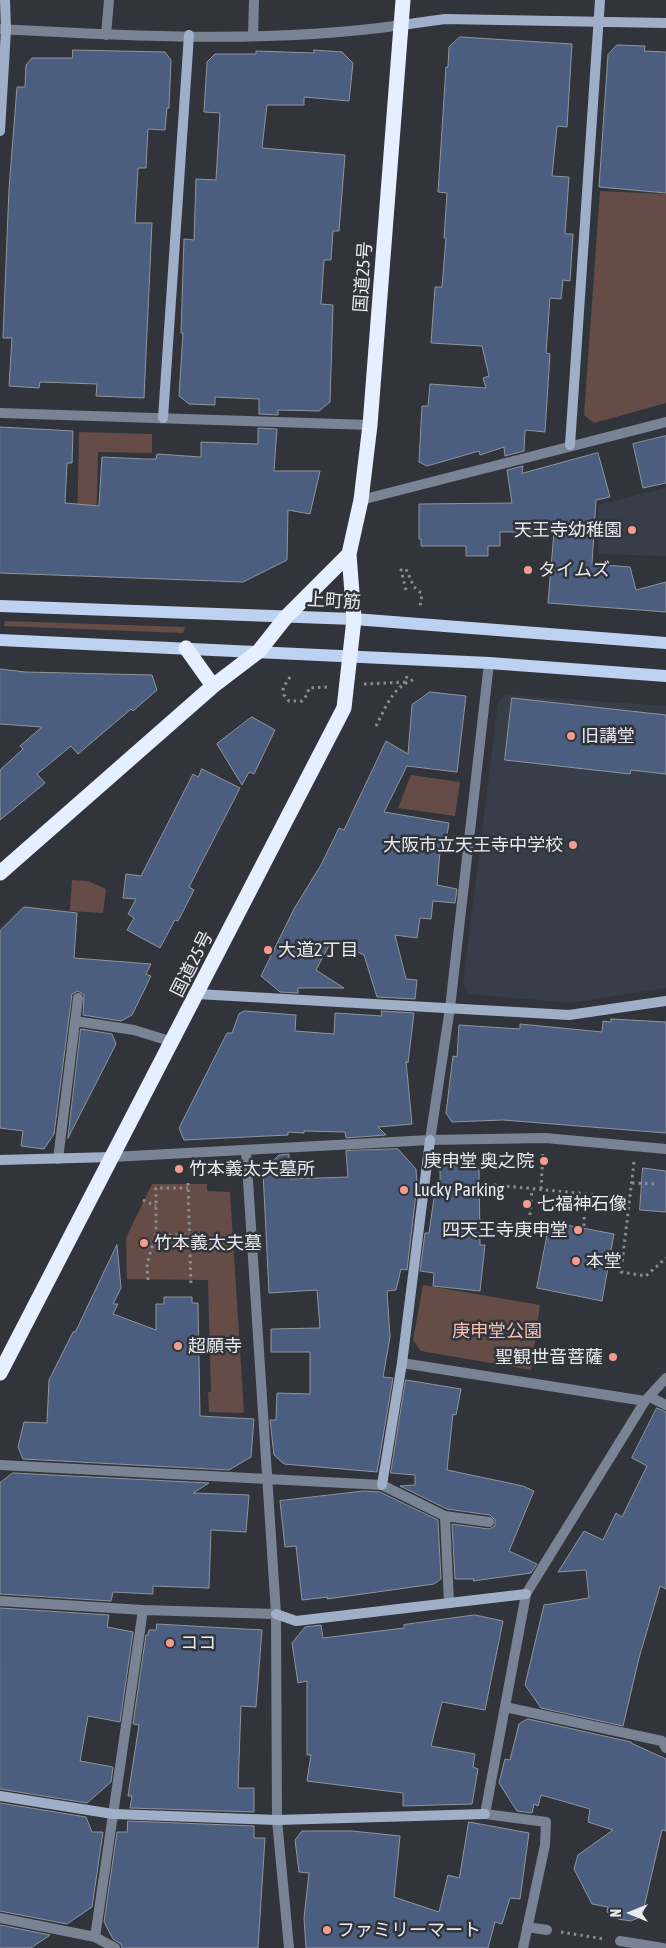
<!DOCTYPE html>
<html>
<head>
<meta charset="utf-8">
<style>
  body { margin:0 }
  #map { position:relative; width:666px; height:1948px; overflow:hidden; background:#31353b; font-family:"Asap Condensed",sans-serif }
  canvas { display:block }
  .north { position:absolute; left:606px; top:1888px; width:50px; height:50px; -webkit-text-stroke:4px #31353b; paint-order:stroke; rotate:270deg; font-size:14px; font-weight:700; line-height:20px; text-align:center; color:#e8eaee }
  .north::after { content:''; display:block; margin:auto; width:18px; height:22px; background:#e8eaee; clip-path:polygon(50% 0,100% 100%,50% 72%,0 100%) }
</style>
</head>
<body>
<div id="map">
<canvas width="666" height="1948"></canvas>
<div class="north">N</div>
</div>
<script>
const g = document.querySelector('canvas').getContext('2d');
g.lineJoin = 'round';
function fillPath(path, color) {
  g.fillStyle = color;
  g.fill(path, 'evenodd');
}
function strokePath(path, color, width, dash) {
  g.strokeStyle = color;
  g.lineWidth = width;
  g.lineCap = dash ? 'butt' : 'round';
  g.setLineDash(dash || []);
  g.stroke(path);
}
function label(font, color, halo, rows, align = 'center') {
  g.font = font + ' "Asap Condensed","Noto Sans JP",sans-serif';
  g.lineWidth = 5;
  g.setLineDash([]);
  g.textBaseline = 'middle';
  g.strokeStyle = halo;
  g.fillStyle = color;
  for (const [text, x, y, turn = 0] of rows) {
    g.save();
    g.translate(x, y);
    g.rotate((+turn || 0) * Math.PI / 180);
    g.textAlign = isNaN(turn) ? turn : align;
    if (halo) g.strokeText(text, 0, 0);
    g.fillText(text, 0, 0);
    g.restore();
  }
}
const built = new Path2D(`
  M 666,488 L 666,556 L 598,554 L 598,505 Z
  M 506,695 L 666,706 L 666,988 L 571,1003 L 469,994 L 463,983 L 498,702 Z`);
const green = new Path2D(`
  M 600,191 L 666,194 L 666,403 L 594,423 L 584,415 Z
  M 79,432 L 152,434 L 152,453 L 98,452 L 96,531 L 77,531 Z
  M 5,621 L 185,627 L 183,633 L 4,626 Z
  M 411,775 L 460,782 L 455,816 L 398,808 Z
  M 72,880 L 88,881 L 106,889 L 103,913 L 70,911 Z
  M 152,1184 L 207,1184 L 207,1191 L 230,1192 L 244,1413 L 209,1412 L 208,1392 L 211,1392 L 208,1280 L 127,1279 L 126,1238 Z
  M 423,1285 L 540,1305 L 531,1370 L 421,1351 L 413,1340 Z`);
const building = new Path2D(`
  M 460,37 L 572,44 L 567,127 L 557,126 L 552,176 L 569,177 L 565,234 L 573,234 L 570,281 L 563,280 L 561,299 L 550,298 L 546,353 L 550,354 L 545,432 L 525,430 L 524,451 L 505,456 L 504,447 L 480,455 L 479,451 L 427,466 L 419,462 L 422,406 L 428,406 L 430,384 L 486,388 L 483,378 L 489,376 L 482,346 L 431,343 L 435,287 L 442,287 L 446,238 L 444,238 L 447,193 L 438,192 L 446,67 L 448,67 L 449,47 Z
  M 617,45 L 645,46 L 644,51 L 666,52 L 666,193 L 599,187 L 608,55 Z
  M 73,50 L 165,52 L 171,60 L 169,108 L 167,108 L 165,130 L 148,129 L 146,168 L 138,168 L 135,223 L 152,223 L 144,398 L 96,396 L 97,384 L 40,382 L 39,388 L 9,386 L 12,338 L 3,338 L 9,189 L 17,87 L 25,87 L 26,65 L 32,58 L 72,58 Z
  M 314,50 L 342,52 L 353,63 L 349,101 L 304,97 L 304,105 L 267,105 L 262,148 L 345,155 L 339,231 L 333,231 L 331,260 L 324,260 L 321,304 L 333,305 L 330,402 L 319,411 L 278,410 L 278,415 L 259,414 L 259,399 L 215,397 L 215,405 L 189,404 L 179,396 L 183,333 L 181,333 L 184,239 L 194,240 L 196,179 L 216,180 L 220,113 L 204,112 L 207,62 L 215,54 L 256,54 L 256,51 L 314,53 Z
  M 0,427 L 73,431 L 72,463 L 67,463 L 65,503 L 99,506 L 102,457 L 145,459 L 156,459 L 157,454 L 201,457 L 201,442 L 258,444 L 258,428 L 277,429 L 274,471 L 320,471 L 310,514 L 288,510 L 287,560 L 243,582 L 0,573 Z
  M 666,436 L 666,483 L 643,488 L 633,444 Z
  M 598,453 L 610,497 L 596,500 L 592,564 L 630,567 L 636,590 L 666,582 L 666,612 L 548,603 L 554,532 L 500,532 L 500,546 L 488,546 L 488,556 L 466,556 L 466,546 L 421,546 L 421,539 L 419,539 L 419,504 L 512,503 L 507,470 L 523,466 L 522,473 Z
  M 0,669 L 25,672 L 152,675 L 157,690 L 133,711 L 131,709 L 78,754 L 71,746 L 37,774 L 45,783 L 0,820 L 0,770 L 23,749 L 20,746 L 42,727 L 0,724 Z
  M 430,692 L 466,696 L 457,772 L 407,766 L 384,812 L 449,823 L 446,841 L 441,841 L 437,885 L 457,889 L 455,903 L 433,901 L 431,919 L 420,918 L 417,938 L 395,935 L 406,979 L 417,980 L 415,999 L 377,997 L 364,955 L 332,940 L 316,970 L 344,988 L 298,988 L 298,993 L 280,992 L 261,976 L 294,909 L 321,865 L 339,828 L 344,830 L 386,741 L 408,754 L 412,705 Z
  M 512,698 L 666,715 L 666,774 L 631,770 L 630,774 L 505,760 Z
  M 252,717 L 275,730 L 254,774 L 249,772 L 242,785 L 217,744 Z
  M 202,769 L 240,788 L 189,887 L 194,890 L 178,921 L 175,920 L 160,948 L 127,930 L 134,918 L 128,914 L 136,899 L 123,898 L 126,874 L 141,876 L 193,774 L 198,777 Z
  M 24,907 L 77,913 L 74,958 L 151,964 L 146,974 L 151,976 L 132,1015 L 121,1021 L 83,1015 L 84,995 L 78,991 L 72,994 L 54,1134 L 44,1149 L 21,1146 L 23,1131 L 0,1128 L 0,931 Z
  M 245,1011 L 296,1015 L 295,1031 L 334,1034 L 335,1013 L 382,1016 L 381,1011 L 414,1013 L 408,1063 L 406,1061 L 412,1124 L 378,1127 L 386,1135 L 346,1138 L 345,1132 L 304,1131 L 304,1133 L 288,1132 L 288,1135 L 184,1140 L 179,1128 L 227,1033 L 232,1033 L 239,1014 Z
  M 611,1019 L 666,1022 L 666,1133 L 503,1120 L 452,1122 L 446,1113 L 453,1056 L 457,1057 L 459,1025 L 520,1029 L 520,1024 L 602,1032 L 603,1021 L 611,1022 Z
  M 81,1029 L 112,1034 L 116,1044 L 68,1138 Z
  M 398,1149 L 416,1169 L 417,1185 L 407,1270 L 401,1269 L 396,1290 L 387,1291 L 390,1337 L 383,1377 L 393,1378 L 377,1472 L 284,1464 L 274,1455 L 270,1420 L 276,1420 L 277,1393 L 310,1394 L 310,1352 L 271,1352 L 271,1329 L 320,1328 L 317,1290 L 269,1293 L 263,1172 L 279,1155 L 289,1154 L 290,1179 L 348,1177 L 346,1151 Z
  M 457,1159 L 475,1160 L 475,1167 L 479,1167 L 480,1245 L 485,1245 L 480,1291 L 433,1286 L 434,1273 L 420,1271 L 425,1233 L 429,1233 L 435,1191 L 440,1196 L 440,1165 L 457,1165 Z
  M 643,1168 L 666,1171 L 666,1212 L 640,1210 Z
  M 550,1222 L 614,1234 L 602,1301 L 537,1288 Z
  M 117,1245 L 121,1288 L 113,1304 L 118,1304 L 113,1314 L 156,1330 L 156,1304 L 164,1304 L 164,1297 L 192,1297 L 192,1303 L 198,1303 L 200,1416 L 254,1419 L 251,1457 L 229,1470 L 23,1459 L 18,1447 L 24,1422 L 47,1423 L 49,1380 L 73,1332 L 75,1332 Z
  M 406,1380 L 461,1389 L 456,1415 L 453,1414 L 447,1470 L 523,1486 L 534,1491 L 509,1551 L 537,1564 L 531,1573 L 473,1581 L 474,1579 L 455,1579 L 452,1524 L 489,1529 L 495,1526 L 495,1520 L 490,1515 L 447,1509 L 400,1486 L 415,1485 L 415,1475 L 391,1473 Z
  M 657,1408 L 666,1412 L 666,1589 L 660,1586 L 639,1658 L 623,1726 L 541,1708 L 525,1685 L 544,1605 L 589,1598 L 586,1570 L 558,1572 L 584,1531 L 603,1540 L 616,1513 L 622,1517 L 647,1466 L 632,1458 Z
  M 13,1473 L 209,1483 L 193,1493 L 249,1495 L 246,1532 L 211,1530 L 209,1588 L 153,1586 L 153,1594 L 113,1592 L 111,1601 L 0,1594 L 0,1483 Z
  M 364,1491 L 380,1492 L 438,1520 L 441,1579 L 434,1584 L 327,1599 L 328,1597 L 302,1600 L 296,1546 L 285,1547 L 280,1501 Z
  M 0,1608 L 109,1615 L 107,1627 L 133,1632 L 120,1722 L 88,1716 L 80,1761 L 113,1767 L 111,1782 L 87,1803 L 0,1789 Z
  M 475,1615 L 503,1621 L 485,1710 L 442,1702 L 431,1746 L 475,1754 L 473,1767 L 478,1769 L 472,1804 L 403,1806 L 403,1793 L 307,1781 L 311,1755 L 307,1755 L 307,1681 L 298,1683 L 292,1643 L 305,1627 L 321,1625 L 323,1638 L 404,1628 L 404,1625 Z
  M 157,1624 L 262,1630 L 256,1707 L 241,1706 L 238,1788 L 254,1788 L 254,1812 L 130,1808 L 132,1796 L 128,1796 L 139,1725 L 133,1724 L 146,1635 L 148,1635 L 149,1630 L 156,1630 Z
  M 528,1719 L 631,1742 L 631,1743 L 666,1759 L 666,1831 L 662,1830 L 642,1916 L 631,1921 L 618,1919 L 614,1914 L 607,1912 L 608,1907 L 592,1904 L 574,1869 L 578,1855 L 613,1830 L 588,1822 L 590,1809 L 541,1795 L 538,1806 L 534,1804 L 532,1813 L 517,1811 L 499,1783 L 505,1759 L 510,1760 L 519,1724 Z
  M 0,1803 L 86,1817 L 92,1832 L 103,1832 L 92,1907 L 67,1924 L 0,1911 Z
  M 128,1821 L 254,1826 L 254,1838 L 265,1838 L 258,1948 L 122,1948 L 121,1944 L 113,1939 L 104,1922 L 117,1832 L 127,1832 Z
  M 469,1822 L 529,1833 L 520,1899 L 510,1898 L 502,1924 L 495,1922 L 488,1948 L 306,1948 L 304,1918 L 309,1873 L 299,1872 L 295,1840 L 302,1831 L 352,1831 L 400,1836 L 394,1897 L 439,1912 L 448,1875 L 459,1878 Z
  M 0,1925 L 50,1935 L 31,1948 L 0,1948 Z`);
const path = new Path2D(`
  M 406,590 L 401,570 L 406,569 L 414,587 L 422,594 L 420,607
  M 290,677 L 283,688 L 284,695 L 289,701 L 302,701 L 307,695 L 309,688 L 328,687
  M 364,684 L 406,682 L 407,675
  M 376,726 C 386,707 393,685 416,679
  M 634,1162 L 621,1272 L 646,1276 L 666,1258
  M 188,1183 L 191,1287
  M 632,1183 L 658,1184
  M 494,1185 L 630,1198
  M 541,1189 L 543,1153
  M 143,1200 L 156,1206
  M 530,1215 L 532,1189
  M 584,1226 L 585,1194
  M 156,1235 L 190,1235
  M 148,1280 L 147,1264 L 156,1233 L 156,1188 L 188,1188
  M 561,1932 L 604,1939`);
const street = new Path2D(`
  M 0,29 C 133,36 269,44 402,25
  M 106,35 L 109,0
  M 253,36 L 254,0
  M 0,413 L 370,425
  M 361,500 L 666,422
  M 75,1021 L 134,1030 L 173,1042
  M 430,1140 L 450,1008 L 489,663
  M 246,1150 L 276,1614 L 277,1820 L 289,1948
  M 112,1157 L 430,1140 L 545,1138 L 666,1149
  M 58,1159 L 78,998
  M 402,1363 L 645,1401
  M 650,1397 L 666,1405
  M 0,1465 L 382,1485 L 445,1516 L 449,1603
  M 445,1516 L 489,1522
  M 0,1601 L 143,1610 L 276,1614
  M 505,1707 L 662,1741 L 666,1748
  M 0,1918 L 95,1937 L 115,1948
  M 527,1927 L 547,1930
  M 95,1937 L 143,1610
  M 620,1941 L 663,1948
  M 523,1948 L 545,1845 L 546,1822 L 485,1814 L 526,1594 L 645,1401 L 666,1378`);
const secondary = new Path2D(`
  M 402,25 L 445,19 L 666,23
  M 0,131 L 6,30 L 5,0
  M 163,418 L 189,35
  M 570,445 L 600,0
  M 197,994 L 569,1015 L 666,1001
  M 0,1160 L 112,1157
  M 382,1485 L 402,1363 L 430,1140
  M 276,1614 L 296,1621 L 526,1594
  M 0,1796 L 113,1814 L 277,1820 L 485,1814`);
const primary = new Path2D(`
  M 0,606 L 354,619 L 666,643
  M 0,640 L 489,663 L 666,676`);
const highway = new Path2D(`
  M 186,648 L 213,686
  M 0,873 L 213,686 L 259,651 L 286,617 L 349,554
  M 0,1373 L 344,708 L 354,619 L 349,554 L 361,500 L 370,425 L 403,0`);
const markers = [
  [632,530,5,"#f49d8c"],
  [528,570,5,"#f49d8c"],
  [571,736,5,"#f49d8c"],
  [573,845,5,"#f49d8c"],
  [268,950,5,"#f49d8c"],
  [544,1161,5,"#f49d8c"],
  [179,1169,5,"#f49d8c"],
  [404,1190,5,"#f49d8c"],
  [527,1204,5,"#f49d8c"],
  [578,1230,5,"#f49d8c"],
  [144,1243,5,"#f49d8c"],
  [576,1261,5,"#f49d8c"],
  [178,1346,5,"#f49d8c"],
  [613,1357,5,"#f49d8c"],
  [170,1643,5,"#f49d8c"],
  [327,1930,5,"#f49d8c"]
];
const streetNames = [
  ["国道25号",363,277,-86],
  ["上町筋",334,601,3],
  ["国道25号",192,964,-63]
];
const poiNames = [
  ["天王寺幼稚園",622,530,"right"],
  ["タイムズ",538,570],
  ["旧講堂",581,736],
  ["大阪市立天王寺中学校",563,845,"right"],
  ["大道2丁目",278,950],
  ["庚申堂 奥之院",534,1161,"right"],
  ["竹本義太夫墓所",189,1169],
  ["Lucky Parking",414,1190],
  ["七福神石像",537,1204],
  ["四天王寺庚申堂",568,1230,"right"],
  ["竹本義太夫墓",154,1243],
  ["本堂",586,1261],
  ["超願寺",188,1346],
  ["聖観世音菩薩",603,1357,"right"],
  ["ココ",180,1643],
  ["ファミリーマート",337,1930]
];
const parkNames = [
  ["庚申堂公園",497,1331]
];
fillPath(built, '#373e49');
fillPath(green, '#664c47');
fillPath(building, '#4b5e7f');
strokePath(building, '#90949b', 1);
strokePath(path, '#898c91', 3, [2.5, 4]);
strokePath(street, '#798393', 10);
strokePath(secondary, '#a0afc8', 10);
strokePath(primary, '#bdd1f1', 12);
strokePath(highway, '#e5efff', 15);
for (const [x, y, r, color] of markers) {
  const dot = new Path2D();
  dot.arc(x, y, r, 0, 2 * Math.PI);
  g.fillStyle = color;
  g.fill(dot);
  strokePath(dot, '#31353b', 2);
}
label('18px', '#e8eaee', '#31353b', streetNames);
label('18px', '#e8eaee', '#31353b', poiNames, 'left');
label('18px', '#fbc0b3', '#31353b', parkNames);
</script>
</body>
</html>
